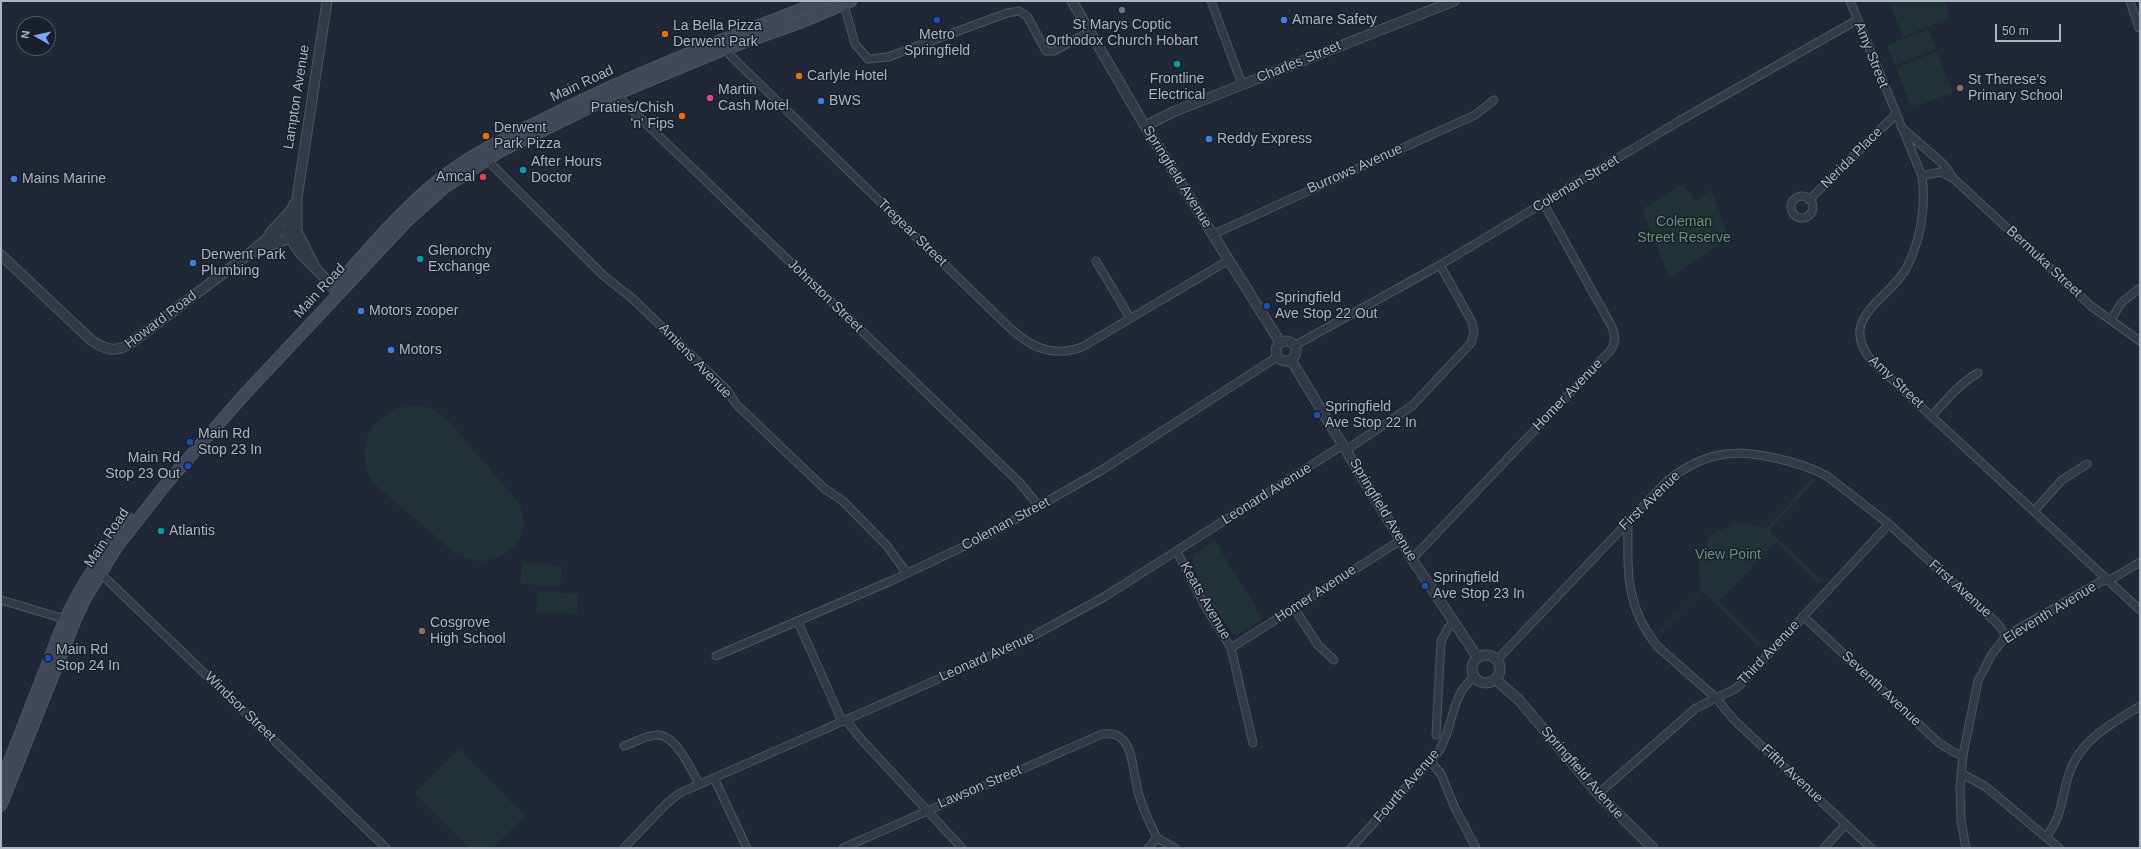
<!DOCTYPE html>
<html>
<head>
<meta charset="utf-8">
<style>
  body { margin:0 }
  #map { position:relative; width:2141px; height:849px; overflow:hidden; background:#202736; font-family:Arial,sans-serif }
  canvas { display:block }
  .frame { position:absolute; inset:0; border:2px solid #adb4c4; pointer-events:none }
  .north { position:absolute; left:16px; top:16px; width:40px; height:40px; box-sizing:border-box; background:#191f2b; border:1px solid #545b68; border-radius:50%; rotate:278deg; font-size:11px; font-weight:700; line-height:16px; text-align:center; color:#adb4c4 }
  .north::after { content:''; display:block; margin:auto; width:14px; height:18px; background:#7fa3f7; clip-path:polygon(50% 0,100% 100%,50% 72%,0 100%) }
  .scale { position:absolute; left:1995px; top:24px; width:66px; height:18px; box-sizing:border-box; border:2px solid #adb4c4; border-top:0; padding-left:5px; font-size:12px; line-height:14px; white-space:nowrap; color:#adb4c4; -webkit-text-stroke:3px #191f2b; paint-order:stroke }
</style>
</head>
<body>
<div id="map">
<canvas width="2141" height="849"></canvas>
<div class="frame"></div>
<div class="north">N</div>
<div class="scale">50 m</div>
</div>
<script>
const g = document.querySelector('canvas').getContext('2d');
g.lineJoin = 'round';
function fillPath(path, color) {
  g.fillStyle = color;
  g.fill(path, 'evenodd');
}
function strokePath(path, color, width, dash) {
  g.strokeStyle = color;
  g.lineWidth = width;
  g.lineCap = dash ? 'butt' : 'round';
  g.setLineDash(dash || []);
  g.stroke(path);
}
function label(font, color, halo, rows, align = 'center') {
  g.font = font + ' Arial,sans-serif';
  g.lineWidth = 3;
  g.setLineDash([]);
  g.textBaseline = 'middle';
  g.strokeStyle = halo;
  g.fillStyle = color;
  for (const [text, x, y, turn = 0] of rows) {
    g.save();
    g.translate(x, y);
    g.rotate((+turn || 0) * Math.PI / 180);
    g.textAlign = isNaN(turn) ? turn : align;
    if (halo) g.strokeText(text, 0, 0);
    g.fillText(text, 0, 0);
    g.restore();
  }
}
const green = new Path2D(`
  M 1889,1 L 1944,1 L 1950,18 L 1903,37 Z
  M 1928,29 L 1936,49 L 1895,65 L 1887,45 Z
  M 1937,52 L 1953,92 L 1912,108 L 1896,68 Z
  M 1684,184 L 1694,201 L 1711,190 L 1729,238 L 1669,278 L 1642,209 Z
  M 415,405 L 433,409 L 445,417 L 518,502 C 522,510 525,519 523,529 C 519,547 500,561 482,561 C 472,561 464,556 455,553 L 372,482 C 353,443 373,410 415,405 Z
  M 1812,478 L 1816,480 L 1769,531 L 1822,580 L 1819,584 L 1776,542 L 1719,602 L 1762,645 L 1758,646 L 1702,590 L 1660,634 L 1659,632 L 1701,589 L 1698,561 L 1709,536 L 1736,523 L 1767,528 Z
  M 1215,541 L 1263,619 L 1238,635 L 1234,635 C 1221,616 1188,576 1194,554 Z
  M 522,563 L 562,566 L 560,587 L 520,584 Z
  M 538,591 L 578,594 L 577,614 L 536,612 Z
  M 459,749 L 525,816 L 493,848 L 469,848 L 415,793 Z`);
const minor = new Path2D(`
  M 843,1 L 855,44 L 868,59 L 888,57 L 1007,13 L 1019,11 L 1027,16 L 1046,51 L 1054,51 L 1089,32
  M 1211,1 L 1242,84
  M 1850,1 L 1922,176 C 1926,206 1921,238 1908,265 C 1892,299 1835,317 1872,361 L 2140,610
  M 2130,1 L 2139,28
  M 724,46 L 730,55 L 985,304 C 1014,331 1037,363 1082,347 L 1229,260
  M 617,89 L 622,100 L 634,112 L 1019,482 L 1039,506
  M 1901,127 L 1943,164 L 1951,175
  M 487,157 L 493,166 L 604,276 L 633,299 L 726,389 L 737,405 L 784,450 L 825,489 L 843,501 L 887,546 L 906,572
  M 1922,176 L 1940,172 L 1953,178 L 2091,306 L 2140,341
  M1791 207a11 11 0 1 1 22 0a11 11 0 1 1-22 0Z
  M 1809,200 L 1895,115
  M 1214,234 L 1475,115 L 1494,100
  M 1096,261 L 1130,318
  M 2111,320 L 2122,302 L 2140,288
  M 1294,346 L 1440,265 L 1681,120 L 1857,20
  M 1932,416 C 1946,400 1959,384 1978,373
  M 1346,450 L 1412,406 L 1471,343 L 1474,333 L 1472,322 L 1440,265
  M 2034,511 L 2062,480 L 2087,464
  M 1628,520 C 1628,570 1624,604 1657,646 L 1716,698 L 1734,720 L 1871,848
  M 1177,552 L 1205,606 L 1231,648 L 1253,743
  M 1412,559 L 1609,352 C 1616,344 1616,335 1611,325 L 1544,204
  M 98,571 L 386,848
  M 1,600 L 68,620
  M 1294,608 L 1318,645 L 1334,660
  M 1803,616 L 1939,743 L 1955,753 L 1963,755
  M 798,622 L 842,721
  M 1231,648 L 1401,540
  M 716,656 L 893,580 L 988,535 L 1102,470 L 1277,357
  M 1496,661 L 1667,481 C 1703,453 1731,448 1775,458 C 1794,462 1810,467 1827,476 L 1889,524 L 1998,624 L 2006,636
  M 846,720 L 860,738 L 962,848
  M 1436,735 L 1441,641 L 1448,628 L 1454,623
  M 624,746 C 634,743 646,735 656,735 C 675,733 691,769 699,784
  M 1431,762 L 1441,774 L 1455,808 L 1476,848
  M 1961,773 L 1986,787 L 2059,848
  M 714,778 L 747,848
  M 1598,794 L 1696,708 L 1735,689 L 1740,685 L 1889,524
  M 2046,837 C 2061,818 2061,803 2067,781 C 2076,742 2109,725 2140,706
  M 1157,838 L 1175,848
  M 624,848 L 666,804 L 680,793 L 1020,643 L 1104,597 L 1343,445
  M 843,848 L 1102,734 C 1110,733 1119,734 1124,741 C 1134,753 1134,782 1140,798 C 1144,812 1151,825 1157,838 L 1148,848
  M 1351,848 L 1439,751 C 1454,727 1450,696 1474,677
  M 1824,848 L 1846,824
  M 1966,848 L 1961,821 L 1960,789 L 1963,755 L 1978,681 L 1992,654 L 2006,636 L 2100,582 L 2115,577 L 2140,562`);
const tertiary = new Path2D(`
  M 1072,1 L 1145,126 L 1280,342
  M 1145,126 L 1173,112 L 1454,1
  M 294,204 C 282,235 293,247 314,267 C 321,273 327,281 333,288
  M 270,233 L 291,210
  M 1,255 L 91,340 C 105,350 116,353 131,343 L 250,253 L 270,236 L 283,230 L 297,231 L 290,238 L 250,253
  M 315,267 L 297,231 L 297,198 L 327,1
  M1276 351a10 10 0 1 1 20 0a10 10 0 1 1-20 0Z
  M 1291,360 L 1412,559 L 1478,658
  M1472 669a14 14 0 1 1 28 0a14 14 0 1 1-28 0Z
  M 1495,679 L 1519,700 L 1598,794 L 1653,848`);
const secondary = new Path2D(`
  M 334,288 C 369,249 402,208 444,176 C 476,151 516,133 552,115 C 640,71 731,36 823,1
  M 1,783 L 65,619 C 83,582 103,552 129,519
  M 1,805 L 76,618 L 86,597 L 116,548 L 166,484 L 243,396 L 362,269 L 406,222 L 445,187 L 499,152 L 619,93 L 725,49 L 804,21 L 851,1`);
const markers = [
  [1122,10,4,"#6b7280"],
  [937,20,4,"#1a4fb4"],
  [1284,20,4,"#3f7fe0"],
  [665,34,4,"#e8710a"],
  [1177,64,4,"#0f9aa8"],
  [799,76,4,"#e8710a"],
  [1960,88,4,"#8d6e63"],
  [710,98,4,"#d1479c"],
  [821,101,4,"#3f7fe0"],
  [682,116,4,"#e8710a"],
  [486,136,4,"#e8710a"],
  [1209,139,4,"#3f7fe0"],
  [523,170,4,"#0f9aa8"],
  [483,177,4,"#e0444e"],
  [14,179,4,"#3f7fe0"],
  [420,259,4,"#0f9aa8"],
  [193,263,4,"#3f7fe0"],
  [1267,306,4,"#1a4fb4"],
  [361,311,4,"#3f7fe0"],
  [391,350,4,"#3f7fe0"],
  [1317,415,4,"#1a4fb4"],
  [190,442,4,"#1a4fb4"],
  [188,466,4,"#1a4fb4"],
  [161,531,4,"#0f9aa8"],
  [1425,586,4,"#1a4fb4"],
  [422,631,4,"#8d6e63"],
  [48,658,4,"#1a4fb4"]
];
const poiNames = [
  ["Amare Safety",1292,20],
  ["St Marys Coptic",1122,25,"center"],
  ["Orthodox Church Hobart",1122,41,"center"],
  ["La Bella Pizza",673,26],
  ["Derwent Park",673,42],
  ["Metro",937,35,"center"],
  ["Springfield",937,51,"center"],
  ["Carlyle Hotel",807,76],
  ["Frontline",1177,79,"center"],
  ["Electrical",1177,95,"center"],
  ["St Therese's",1968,80],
  ["Primary School",1968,96],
  ["Martin",718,90],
  ["Cash Motel",718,106],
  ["BWS",829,101],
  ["Praties/Chish",674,108,"right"],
  ["'n' Fips",674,124,"right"],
  ["Derwent",494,128],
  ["Park Pizza",494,144],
  ["Reddy Express",1217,139],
  ["After Hours",531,162],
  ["Doctor",531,178],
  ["Amcal",475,177,"right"],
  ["Mains Marine",22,179],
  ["Glenorchy",428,251],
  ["Exchange",428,267],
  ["Derwent Park",201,255],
  ["Plumbing",201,271],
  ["Springfield",1275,298],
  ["Ave Stop 22 Out",1275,314],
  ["Motors zooper",369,311],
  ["Motors",399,350],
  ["Springfield",1325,407],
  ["Ave Stop 22 In",1325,423],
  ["Main Rd",198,434],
  ["Stop 23 In",198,450],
  ["Main Rd",180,458,"right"],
  ["Stop 23 Out",180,474,"right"],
  ["Atlantis",169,531],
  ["Springfield",1433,578],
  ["Ave Stop 23 In",1433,594],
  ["Cosgrove",430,623],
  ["High School",430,639],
  ["Main Rd",56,650],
  ["Stop 24 In",56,666]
];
const streetNames = [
  ["Amy Street",1871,55,68],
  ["Charles Street",1299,62,-22],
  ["Main Road",582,84,-25],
  ["Lampton Avenue",297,97,-81],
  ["Nerida Place",1852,158,-45],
  ["Burrows Avenue",1355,169,-24],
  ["Springfield Avenue",1177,177,58],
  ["Coleman Street",1576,184,-31],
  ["Tregear Street",912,233,44],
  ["Bermuka Street",2044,262,43],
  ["Main Road",320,291,-47],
  ["Johnston Street",825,296,44],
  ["Howard Road",161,320,-37],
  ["Amiens Avenue",695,361,46],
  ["Amy Street",1896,382,43],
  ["Homer Avenue",1568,395,-46],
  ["Leonard Avenue",1267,494,-32],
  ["First Avenue",1650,501,-44],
  ["Springfield Avenue",1383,510,59],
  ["Coleman Street",1006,524,-28],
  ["Main Road",107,538,-56],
  ["First Avenue",1960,589,42],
  ["Homer Avenue",1316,594,-33],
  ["Keats Avenue",1205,601,60],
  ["Eleventh Avenue",2050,613,-31],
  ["Third Avenue",1769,653,-47],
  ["Leonard Avenue",987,657,-24],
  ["Seventh Avenue",1881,689,43],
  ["Windsor Street",240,707,44],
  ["Springfield Avenue",1582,773,49],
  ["Fifth Avenue",1792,774,43],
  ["Fourth Avenue",1407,786,-49],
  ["Lawson Street",980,787,-23]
];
const parkNames = [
  ["Coleman",1684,222],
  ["Street Reserve",1684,238],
  ["View Point",1728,555]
];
fillPath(green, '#213337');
strokePath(minor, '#4d5462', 9);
strokePath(tertiary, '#4d5462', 11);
strokePath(secondary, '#4d5462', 13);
strokePath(minor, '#333947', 7);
strokePath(tertiary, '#333947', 9);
strokePath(secondary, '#41485a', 11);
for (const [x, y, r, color] of markers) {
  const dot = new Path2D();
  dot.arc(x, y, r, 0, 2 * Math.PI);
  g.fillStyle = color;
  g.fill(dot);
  strokePath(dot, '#191f2b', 1.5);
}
label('14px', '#adb4c4', '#191f2b', poiNames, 'left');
label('14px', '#adb4c4', '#191f2b', streetNames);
label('14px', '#659474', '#191f2b', parkNames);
</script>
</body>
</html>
